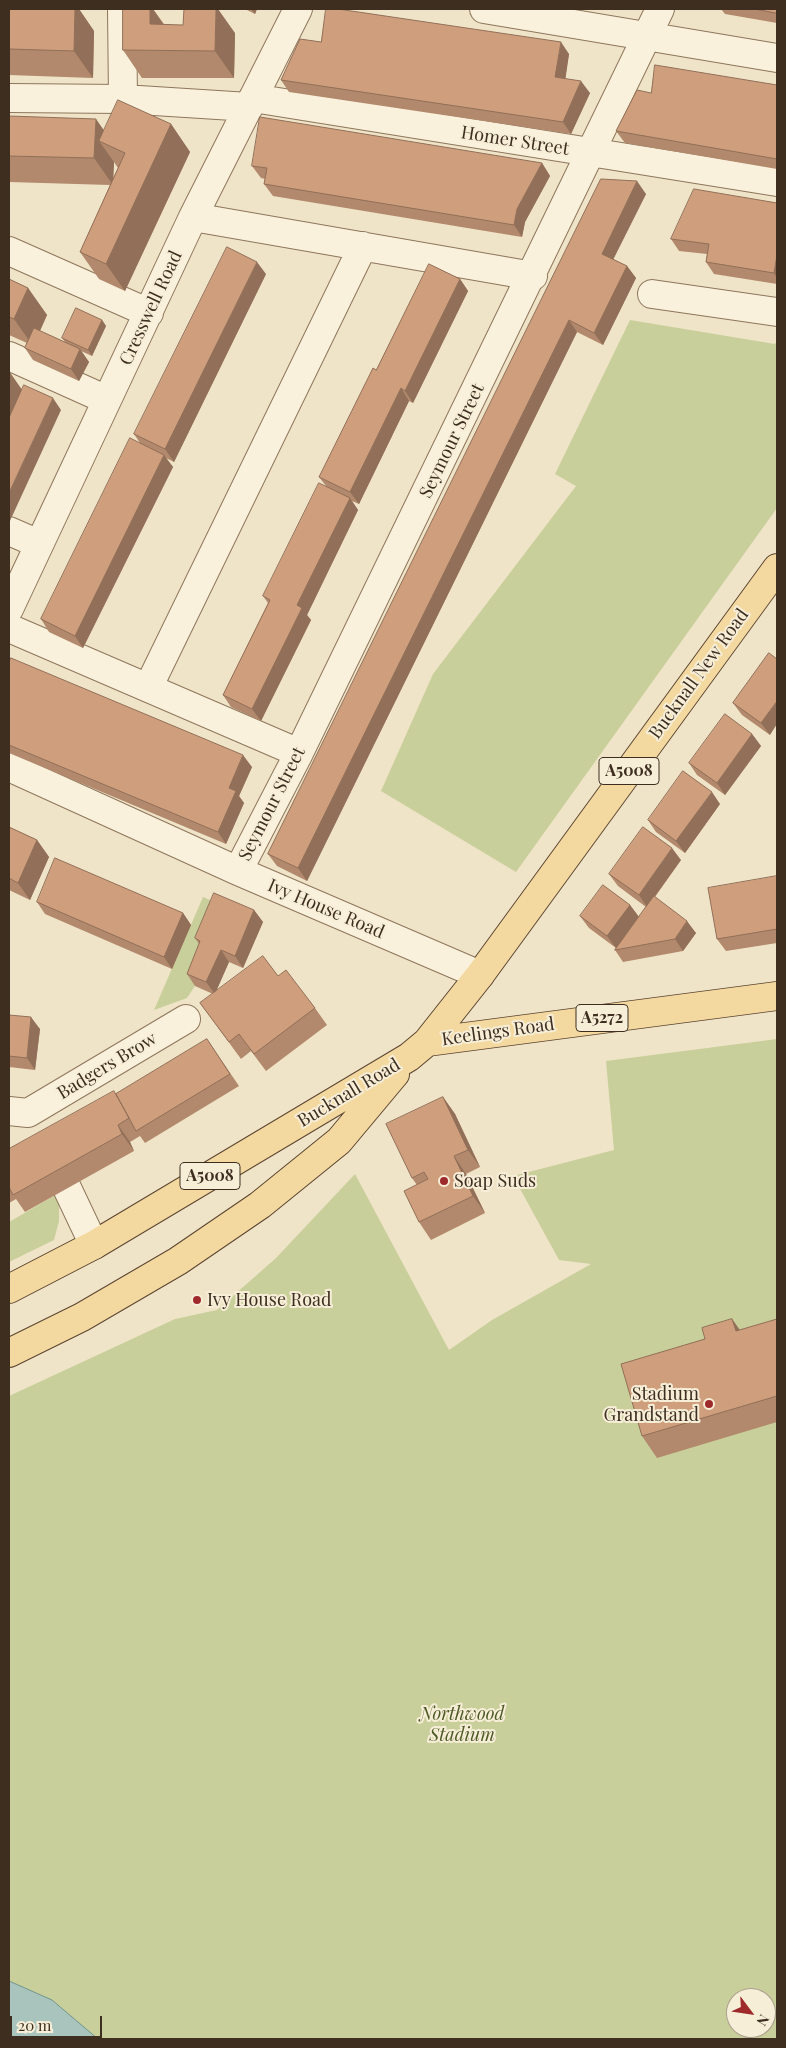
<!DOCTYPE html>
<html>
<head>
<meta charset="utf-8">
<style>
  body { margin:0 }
  #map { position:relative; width:786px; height:2048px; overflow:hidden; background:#f0e4c8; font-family:"Playfair Display",serif }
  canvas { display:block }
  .frame { position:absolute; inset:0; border:10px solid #3d2e20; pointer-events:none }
  .north { position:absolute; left:726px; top:1988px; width:50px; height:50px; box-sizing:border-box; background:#f7eed8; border:1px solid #ada18e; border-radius:50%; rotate:121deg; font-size:14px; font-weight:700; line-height:20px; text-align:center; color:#3d2e20 }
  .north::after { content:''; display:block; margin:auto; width:18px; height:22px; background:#9e2a2b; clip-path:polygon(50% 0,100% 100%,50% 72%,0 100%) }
  .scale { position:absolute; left:10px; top:2016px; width:92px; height:22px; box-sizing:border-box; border:2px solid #3d2e20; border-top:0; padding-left:6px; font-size:15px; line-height:18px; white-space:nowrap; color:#3d2e20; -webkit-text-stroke:4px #f7eed8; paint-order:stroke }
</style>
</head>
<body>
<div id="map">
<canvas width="786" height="2048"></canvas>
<div class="frame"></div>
<div class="north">N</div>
<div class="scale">20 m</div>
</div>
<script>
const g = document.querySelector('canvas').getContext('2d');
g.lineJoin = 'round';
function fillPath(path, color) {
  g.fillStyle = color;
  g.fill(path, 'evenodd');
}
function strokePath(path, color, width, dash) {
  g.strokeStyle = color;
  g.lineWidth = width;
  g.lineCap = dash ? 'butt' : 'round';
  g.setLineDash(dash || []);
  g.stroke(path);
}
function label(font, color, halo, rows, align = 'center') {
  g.font = font + ' "Playfair Display",serif';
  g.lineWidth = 4;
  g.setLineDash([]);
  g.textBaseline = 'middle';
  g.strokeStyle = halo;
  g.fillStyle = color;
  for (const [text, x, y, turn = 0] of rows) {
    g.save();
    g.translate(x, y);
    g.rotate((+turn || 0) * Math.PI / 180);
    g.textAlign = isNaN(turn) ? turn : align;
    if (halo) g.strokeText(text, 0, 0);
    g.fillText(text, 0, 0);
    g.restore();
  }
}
const green = new Path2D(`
  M 630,320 L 775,344 L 777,341 L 777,508 L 516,872 L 381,791 L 433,674 L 576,486 L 555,474 Z
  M 203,897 L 222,905 L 195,986 L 187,998 L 154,1010 Z
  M 777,1039 L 777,2039 L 98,2039 L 52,2000 L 9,1981 L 9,1396 L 175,1319 L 217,1310 L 276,1258 L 355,1174 L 449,1350 L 492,1320 L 591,1264 L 559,1260 L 513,1176 L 614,1150 L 606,1061 ZM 736,1998 L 766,1998 L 766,2028 L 736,2028 Z
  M 59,1193 L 59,1221 L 54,1240 L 9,1262 L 9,1222 Z`);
const water = new Path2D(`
  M 9,1981 L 52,2000 L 98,2039 L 9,2039 Z`);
const minor = new Path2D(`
  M 122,9 L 123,99
  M 484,9 L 777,58
  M 9,98 L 123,99 L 249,107
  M 253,98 L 777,182
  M 193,217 L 533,276
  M 9,251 L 149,313
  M 652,294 L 777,312
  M 9,356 L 107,400
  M 9,531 L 39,544
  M 9,609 L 193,217 L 298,9
  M 9,628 L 299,753
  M 148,688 L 363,246
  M 9,767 L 238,871 L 480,975
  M 238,871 L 299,753 L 660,9
  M 9,1111 L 28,1113 L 186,1019
  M 67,1188 L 94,1245`);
const major = new Path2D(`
  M 427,1042 L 777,996
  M 9,1289 L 94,1245 L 409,1057 L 427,1042 L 480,975 L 777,568
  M 9,1353 L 82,1317 L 178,1261 L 260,1205 L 339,1141 L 395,1074`);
const wall = new Path2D(`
  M 9,9 L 79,9 L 94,31 L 93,78 L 9,75 Z
  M 123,9 L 153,9 L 164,24 L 235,33 L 234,78 L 142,78 L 123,50 Z
  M 245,9 L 257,9 L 255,14 Z
  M 721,9 L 777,9 L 777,23 L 725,14 Z
  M 321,42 L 569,54 L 565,78 L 590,93 L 571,134 L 289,92 L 281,80 Z
  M 777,85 L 777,169 L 625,143 L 616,131 L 651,93 Z
  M 9,116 L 104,131 L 171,124 L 190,152 L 125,291 L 99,279 L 80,252 L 110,185 L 9,182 ZM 114,162 L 118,168 L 113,178 Z
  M 542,163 L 550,176 L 525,222 L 522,237 L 273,196 L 264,184 L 265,179 L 261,178 L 252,166 Z
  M 601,179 L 646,194 L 613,259 L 627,266 L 636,278 L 603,345 L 577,332 L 307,881 L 277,866 L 268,854 Z
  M 777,203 L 777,284 L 714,274 L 706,262 L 707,254 L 679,251 L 671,239 Z
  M 266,274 L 174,462 L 166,458 L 173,467 L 83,648 L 49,632 L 41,619 L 140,443 L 134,434 Z
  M 9,279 L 28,288 L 47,315 L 40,331 L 65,342 L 62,338 L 102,320 L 106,326 L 92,356 L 81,351 L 89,362 L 79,381 L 33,360 L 25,348 L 27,343 L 9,335 Z
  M 460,279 L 468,291 L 413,403 L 409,401 L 359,504 L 352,501 L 358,510 L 307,615 L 311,620 L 261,721 L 231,707 L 223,695 L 268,603 L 263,596 L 326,486 L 319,477 L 376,370 Z
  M 769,653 L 770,735 L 742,715 L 733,703 Z
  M 9,663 L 252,767 L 239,796 L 244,803 L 226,844 L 9,753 Z
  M 752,734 L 761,746 L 725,795 L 697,775 L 689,763 Z
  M 720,804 L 685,853 L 656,832 L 648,820 Z
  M 9,827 L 37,840 L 49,857 L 30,900 L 9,890 Z
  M 681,860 L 655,897 L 696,933 L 683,951 L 623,962 L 615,950 L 616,948 L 589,928 L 580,916 L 630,905 L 639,917 L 646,907 L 618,886 L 609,874 Z
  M 777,876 L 777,943 L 726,951 L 717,939 Z
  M 37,902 L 183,913 L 191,925 L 172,969 L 45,914 Z
  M 254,910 L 263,922 L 243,968 L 229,962 L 216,991 L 278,976 L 315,1008 L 327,1025 L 266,1071 L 251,1051 L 241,1059 L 200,1003 L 213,994 L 195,986 L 187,974 L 199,944 L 195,938 Z
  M 9,1015 L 40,1029 L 35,1070 L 9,1067 Z
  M 207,1039 L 239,1086 L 145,1143 L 140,1136 L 130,1142 L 134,1151 L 25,1212 L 16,1199 L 9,1203 L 9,1149 L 116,1094 Z
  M 443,1097 L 455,1114 L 480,1167 L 466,1174 L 485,1213 L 431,1240 L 419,1222 L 417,1185 L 412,1178 Z
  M 732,1319 L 740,1330 L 777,1319 L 777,1422 L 657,1458 L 642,1436 L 705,1339 Z`);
const shadedWall = new Path2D(`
  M 75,9 L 79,9 L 94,31 L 93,78 L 74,51 Z
  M 150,9 L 153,9 L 169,33 L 169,51 L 150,24 Z
  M 216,9 L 218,9 L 235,33 L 234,78 L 215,51 Z
  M 251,9 L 257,9 L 255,14 Z
  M 561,42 L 569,54 L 564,89 L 555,77 Z
  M 581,81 L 590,93 L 571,134 L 563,122 Z
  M 96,119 L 115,146 L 99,141 L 114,162 L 113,185 L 94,158 Z
  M 171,124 L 190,152 L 125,291 L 106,264 Z
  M 542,163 L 550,176 L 525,222 L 522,237 L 514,225 L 517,209 Z
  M 637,181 L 646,194 L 610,266 L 602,254 Z
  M 777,255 L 777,278 L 774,273 Z
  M 257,262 L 266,274 L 174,462 L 165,449 Z
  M 627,266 L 636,278 L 603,345 L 594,333 Z
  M 460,279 L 468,291 L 413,403 L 405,391 Z
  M 28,288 L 47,315 L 33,346 L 14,319 Z
  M 102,320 L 106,326 L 92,356 L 88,350 Z
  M 569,320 L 577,332 L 307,881 L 298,868 Z
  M 80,349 L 89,362 L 79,381 L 71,369 Z
  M 9,371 L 27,397 L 9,435 Z
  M 401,388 L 409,401 L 359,504 L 350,492 Z
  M 53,398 L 61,410 L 9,523 L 9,493 Z
  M 164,455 L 173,467 L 83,648 L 75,636 Z
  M 350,498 L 358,510 L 307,615 L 311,620 L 261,721 L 252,709 L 297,605 Z
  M 777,701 L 777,724 L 770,735 L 761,723 Z
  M 752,734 L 761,746 L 725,795 L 717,783 Z
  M 243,755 L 252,767 L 239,796 L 244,803 L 226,844 L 218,832 L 229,788 Z
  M 712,792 L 720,804 L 685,853 L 676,841 Z
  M 37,840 L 49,857 L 30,900 L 18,883 Z
  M 672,848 L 681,860 L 647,907 L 639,895 Z
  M 630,905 L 639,917 L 616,948 L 607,936 Z
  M 254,910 L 263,922 L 243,968 L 235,956 Z
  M 183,913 L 191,925 L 172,969 L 164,957 Z
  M 687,921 L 696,933 L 683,951 L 675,939 Z
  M 221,950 L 229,962 L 215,994 L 206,982 Z
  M 31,1017 L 40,1029 L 35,1070 L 27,1058 Z
  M 443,1097 L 455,1114 L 480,1167 L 468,1150 Z
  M 118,1125 L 130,1142 L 134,1151 L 122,1134 Z
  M 454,1156 L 466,1174 L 485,1213 L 473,1196 Z
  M 732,1319 L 747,1341 L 736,1331 Z`);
const building = new Path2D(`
  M 9,9 L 75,9 L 74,51 L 9,49 Z
  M 123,9 L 150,9 L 150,24 L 183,25 L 184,9 L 216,9 L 215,51 L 123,50 Z
  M 326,9 L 338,9 L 561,42 L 555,77 L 581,81 L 563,122 L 281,80 L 300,39 L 321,42 Z
  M 755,9 L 777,9 L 777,13 Z
  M 655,65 L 777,85 L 777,159 L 616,131 L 637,90 L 651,93 Z
  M 118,100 L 171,124 L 106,264 L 80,252 L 125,153 L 99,141 Z
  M 9,116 L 96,119 L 94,158 L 9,156 Z
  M 260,117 L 542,163 L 517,209 L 514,225 L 264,184 L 267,168 L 252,166 Z
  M 601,179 L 637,181 L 602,254 L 627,266 L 594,333 L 569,320 L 298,868 L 268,854 Z
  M 694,189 L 777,203 L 777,255 L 774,273 L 706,262 L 709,244 L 671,239 Z
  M 227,247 L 257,262 L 165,449 L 134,434 Z
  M 429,264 L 460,279 L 405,391 L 401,388 L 350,492 L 319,477 L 373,368 L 376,370 Z
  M 9,279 L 28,288 L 14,319 L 9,317 Z
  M 76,308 L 102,320 L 88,350 L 62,338 Z
  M 34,328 L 80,349 L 71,369 L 25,348 Z
  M 24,385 L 53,398 L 9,493 L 9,418 Z
  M 130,438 L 164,455 L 75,636 L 41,619 Z
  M 319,483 L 350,498 L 297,605 L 302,608 L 252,709 L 223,695 L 270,600 L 263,596 Z
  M 769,653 L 777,659 L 777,701 L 761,723 L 733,703 Z
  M 11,658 L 243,755 L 229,788 L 236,791 L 218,832 L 9,745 L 9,663 Z
  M 725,714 L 752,734 L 717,783 L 689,763 Z
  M 683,771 L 712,792 L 676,841 L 648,820 Z
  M 9,827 L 37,840 L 18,883 L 9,878 Z
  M 643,827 L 672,848 L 639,895 L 609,874 Z
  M 55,858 L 183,913 L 164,957 L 37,902 Z
  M 777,876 L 777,929 L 717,939 L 708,888 Z
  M 603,885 L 630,905 L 607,936 L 580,916 Z
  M 214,893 L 254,910 L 235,956 L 221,950 L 206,982 L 187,974 L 200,941 L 195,938 Z
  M 654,896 L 687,921 L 675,939 L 615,950 Z
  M 263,956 L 278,976 L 286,970 L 315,1008 L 254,1054 L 239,1034 L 229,1042 L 200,1003 Z
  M 9,1015 L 31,1017 L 27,1058 L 9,1056 Z
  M 207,1039 L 230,1074 L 136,1131 L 116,1094 Z
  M 114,1091 L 129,1118 L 118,1125 L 122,1134 L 13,1195 L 9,1187 L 9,1149 Z
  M 443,1097 L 468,1150 L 454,1156 L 473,1196 L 419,1222 L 404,1191 L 428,1179 L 424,1172 L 412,1178 L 386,1124 Z
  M 732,1319 L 736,1331 L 777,1319 L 777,1396 L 642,1436 L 621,1364 L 705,1339 L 702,1328 Z`);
const markers = [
  [444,1181,5,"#9e2a2b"],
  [197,1300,5,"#9e2a2b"],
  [709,1404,5,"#9e2a2b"]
];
const shields = [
  [629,771,60],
  [602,1018,52],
  [210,1176,60]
];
const shieldNames = [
  ["A5008",629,771],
  ["A5272",602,1018],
  ["A5008",210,1176]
];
const streetNames = [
  ["Homer Street",515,141,9],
  ["Cresswell Road",151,308,-65],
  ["Seymour Street",452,441,-64],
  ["Bucknall New Road",699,674,-54],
  ["Seymour Street",272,804,-63],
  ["Ivy House Road",326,909,23],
  ["Keelings Road",498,1032,-8],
  ["Badgers Brow",107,1066,-31],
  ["Bucknall Road",349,1093,-31]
];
const poiNames = [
  ["Soap Suds",454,1181],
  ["Ivy House Road",207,1300],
  ["Stadium",699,1394,"right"],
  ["Grandstand",699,1415,"right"]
];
const parkNames = [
  ["Northwood",462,1714],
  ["Stadium",462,1735]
];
fillPath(green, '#c9cf9b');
fillPath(water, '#a9c4bc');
strokePath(water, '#6f938a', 1);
strokePath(minor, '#8d765c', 30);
strokePath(major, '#5b4430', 30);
strokePath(minor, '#faf1dc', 28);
strokePath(major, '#f3d9a0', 28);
fillPath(wall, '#b2896c');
fillPath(shadedWall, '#916f58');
fillPath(building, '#cf9f7d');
strokePath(building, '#916f58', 1);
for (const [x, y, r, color] of markers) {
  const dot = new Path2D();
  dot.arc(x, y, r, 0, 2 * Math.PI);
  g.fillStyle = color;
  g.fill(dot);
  strokePath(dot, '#f7eed8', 2);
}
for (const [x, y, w] of shields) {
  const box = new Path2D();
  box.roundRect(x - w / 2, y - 13.5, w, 27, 4);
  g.fillStyle = '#f7eed8';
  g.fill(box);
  strokePath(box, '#3d2e20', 1);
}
label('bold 16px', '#3d2e20', null, shieldNames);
label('18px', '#3d2e20', '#f7eed8', streetNames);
label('18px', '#3d2e20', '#f7eed8', poiNames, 'left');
label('italic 18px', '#4d5a26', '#f7eed8', parkNames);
</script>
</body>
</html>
